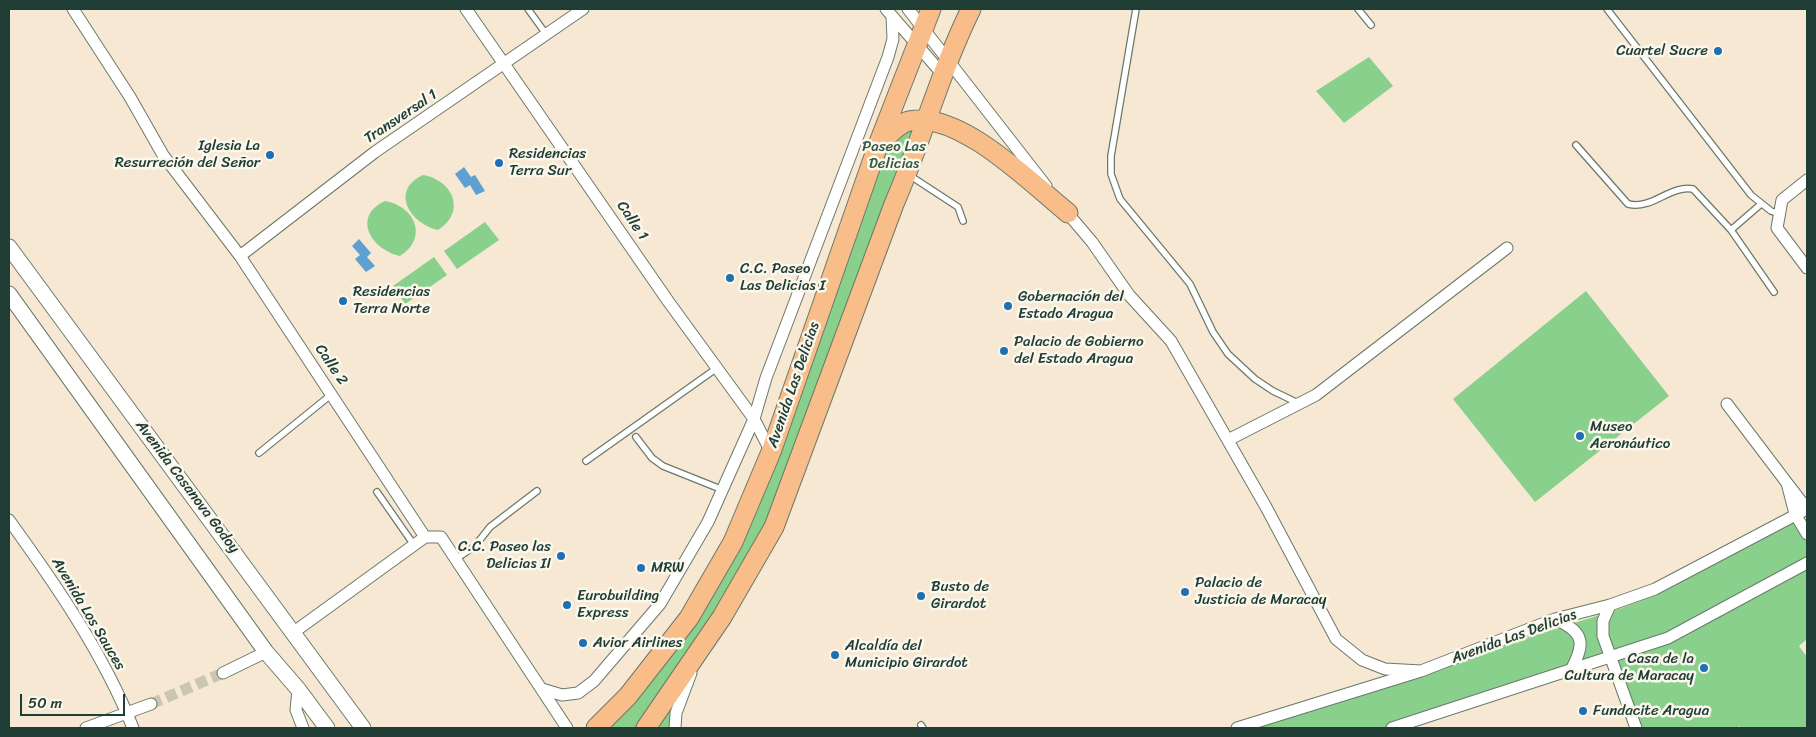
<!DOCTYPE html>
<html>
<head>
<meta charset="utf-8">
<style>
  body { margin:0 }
  #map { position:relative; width:1816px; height:737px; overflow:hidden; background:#f6e8d2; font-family:Sriracha,sans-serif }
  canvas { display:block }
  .frame { position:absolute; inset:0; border:10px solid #1f3d34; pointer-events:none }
  .scale { position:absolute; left:20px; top:694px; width:105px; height:22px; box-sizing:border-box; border:2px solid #1f3d34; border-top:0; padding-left:6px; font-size:15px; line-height:18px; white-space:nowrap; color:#1f3d34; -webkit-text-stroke:4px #fbf7ec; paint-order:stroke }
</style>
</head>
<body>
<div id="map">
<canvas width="1816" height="737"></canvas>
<div class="frame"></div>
<div class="scale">50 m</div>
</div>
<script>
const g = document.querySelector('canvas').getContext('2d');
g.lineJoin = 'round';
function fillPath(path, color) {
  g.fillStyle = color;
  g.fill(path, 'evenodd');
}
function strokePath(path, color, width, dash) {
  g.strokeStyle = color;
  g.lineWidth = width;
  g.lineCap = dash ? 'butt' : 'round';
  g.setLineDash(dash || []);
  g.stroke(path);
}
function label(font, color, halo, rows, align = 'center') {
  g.font = font + ' Sriracha,sans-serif';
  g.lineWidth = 5;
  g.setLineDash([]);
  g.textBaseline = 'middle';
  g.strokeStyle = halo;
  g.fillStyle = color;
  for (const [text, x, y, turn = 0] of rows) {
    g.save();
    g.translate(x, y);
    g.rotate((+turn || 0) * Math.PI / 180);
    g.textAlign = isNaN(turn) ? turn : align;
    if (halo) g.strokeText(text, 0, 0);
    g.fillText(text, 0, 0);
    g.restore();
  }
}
const green = new Path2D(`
  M 1369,57 L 1393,86 L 1344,123 L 1316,91 Z
  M 928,119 L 799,459 L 697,656 L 675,728 L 596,728 L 733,542 L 878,145 Z
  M 423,175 C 453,180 467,212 438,230 C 409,223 390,190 423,175 Z
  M 385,201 C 415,206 429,238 400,256 C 370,249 352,216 385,201 Z
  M 485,222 L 499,240 L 457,269 L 444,251 Z
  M 434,257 L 447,275 L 405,304 L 393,286 Z
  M 1586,291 L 1669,396 L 1535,502 L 1453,399 Z
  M 1796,517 L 1807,534 L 1807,639 L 1799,646 L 1807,657 L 1807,728 L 1741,728 L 1739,726 L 1737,728 L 1635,728 L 1608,662 L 1393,728 L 1237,728 L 1619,609 L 1659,594 Z`);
const water = new Path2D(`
  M 464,167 L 471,177 L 475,175 L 485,191 L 476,195 L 470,185 L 465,188 L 455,174 Z
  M 359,239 L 371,253 L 367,257 L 375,266 L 366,272 L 355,259 L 360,255 L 352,246 Z`);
const minorTunnel = new Path2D(`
  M 151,704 L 223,673`);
const service = new Path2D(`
  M 528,9 L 546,34
  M 1136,9 L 1111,156 L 1111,174 L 1120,199 L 1190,284 L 1213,332 L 1228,354 L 1255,379 L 1273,391 L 1298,403
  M 1358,9 L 1371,25
  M 1607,9 L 1751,195 L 1771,211 L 1780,214
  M 1576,145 L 1628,204 C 1653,210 1669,185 1693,189 L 1731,230
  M 909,175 L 958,207 L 963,221
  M 1761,204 L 1731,230 L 1774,292
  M 636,437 L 652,458 L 663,466 L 723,490
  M 259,453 L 332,394
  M 586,461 L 717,368
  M 377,492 L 414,545
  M 456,559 L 475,546 L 490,527 L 537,491
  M 921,725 L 923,728`);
const minor = new Path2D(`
  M 73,9 L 130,97 L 163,155 L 240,256 L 425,537 L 441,537 L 567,728
  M 466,9 L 668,301 L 754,419 L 771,452
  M 886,9 L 944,76
  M 908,9 L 1046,186
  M 1807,180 L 1782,200 L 1777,228 L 1807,268
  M 1064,209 L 1092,242 L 1129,295 L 1171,341 L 1266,507 L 1336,639 L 1362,660 L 1385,669 L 1421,671
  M 240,256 L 375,152 L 583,9
  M 1727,404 L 1787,483
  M 1228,440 L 1316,395 L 1507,248
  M 1807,509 L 1787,483 L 1795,514 L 1807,534
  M 9,520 C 56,585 103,653 133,728
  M 1610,605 L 1603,621 L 1603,636 L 1636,728
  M 1555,619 C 1586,633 1585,644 1570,672
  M 294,632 L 425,537
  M 223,673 L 266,652
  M 298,689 L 296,710 L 303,728
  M 542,689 L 562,695 L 578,693 L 594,681 L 660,604 L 708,522 L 754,419 L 766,378 L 888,57 L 893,39 L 892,17
  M 86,728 L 151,704
  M 675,728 L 676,713 L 691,673
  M 1237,728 L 1421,671 L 1555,619 L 1610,605 L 1655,589 L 1807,509
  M 1392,728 L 1668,638 L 1807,563`);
const tertiary = new Path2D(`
  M 9,247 L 363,728
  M 9,294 L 266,652 L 298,689 L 327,728`);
const primary = new Path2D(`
  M 882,142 C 889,134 898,124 909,121 C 959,110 1031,183 1068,213
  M 596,728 L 628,696 L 689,618 L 733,542 L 771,452 L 878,145 L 931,9
  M 646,728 L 722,617 L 774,527 L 894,204 C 922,140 940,72 971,9`);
const markers = [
  [1718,51,5,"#1f6fb2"],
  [270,155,5,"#1f6fb2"],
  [499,163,5,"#1f6fb2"],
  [730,278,5,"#1f6fb2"],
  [343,301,5,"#1f6fb2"],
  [1008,306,5,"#1f6fb2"],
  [1004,351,5,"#1f6fb2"],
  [1580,436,5,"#1f6fb2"],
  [561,556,5,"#1f6fb2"],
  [641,568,5,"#1f6fb2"],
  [1185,592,5,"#1f6fb2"],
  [921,596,5,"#1f6fb2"],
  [567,605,5,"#1f6fb2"],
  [583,643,5,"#1f6fb2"],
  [835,655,5,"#1f6fb2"],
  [1704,668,5,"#1f6fb2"],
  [1583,711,5,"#1f6fb2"]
];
const poiNames = [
  ["Cuartel Sucre",1708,51,"right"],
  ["Iglesia La",260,146,"right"],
  ["Resurreción del Señor",260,163,"right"],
  ["Residencias",509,154],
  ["Terra Sur",509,171],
  ["C.C. Paseo",740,269],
  ["Las Delicias I",740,286],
  ["Residencias",353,292],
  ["Terra Norte",353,309],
  ["Gobernación del",1018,297],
  ["Estado Aragua",1018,314],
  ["Palacio de Gobierno",1014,342],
  ["del Estado Aragua",1014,359],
  ["Museo",1590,427],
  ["Aeronáutico",1590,444],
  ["C.C. Paseo las",551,547,"right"],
  ["Delicias II",551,564,"right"],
  ["MRW",651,568],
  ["Palacio de",1195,583],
  ["Justicia de Maracay",1195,600],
  ["Busto de",931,587],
  ["Girardot",931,604],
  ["Eurobuilding",577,596],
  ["Express",577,613],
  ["Avior Airlines",593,643],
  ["Alcaldía del",845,646],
  ["Municipio Girardot",845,663],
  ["Casa de la",1694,659,"right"],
  ["Cultura de Maracay",1694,676,"right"],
  ["Fundacite Aragua",1593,711]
];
const streetNames = [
  ["Transversal 1",401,117,-34],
  ["Calle 1",632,221,56],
  ["Calle 2",331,365,56],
  ["Avenida Las Delicias",794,385,-71],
  ["Avenida Casanova Godoy",187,487,53],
  ["Avenida Los Sauces",88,614,59],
  ["Avenida Las Delicias",1514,637,-20]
];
const parkNames = [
  ["Paseo Las",894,147],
  ["Delicias",894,164]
];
fillPath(green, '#88d08b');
fillPath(water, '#5da0d1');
strokePath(minorTunnel, '#cbc6b2', 11, [11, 5.5]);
strokePath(service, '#6a796b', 8);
strokePath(minor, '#6a796b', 13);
strokePath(tertiary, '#6a796b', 17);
strokePath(primary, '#6a796b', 21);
strokePath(service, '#fff', 5.5);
strokePath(minor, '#fff', 11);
strokePath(tertiary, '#fff', 15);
strokePath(primary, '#f8bd89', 19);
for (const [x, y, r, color] of markers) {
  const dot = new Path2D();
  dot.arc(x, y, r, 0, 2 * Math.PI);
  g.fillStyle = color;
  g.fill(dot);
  strokePath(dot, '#fbf7ec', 2);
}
label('15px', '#1f3d34', '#fbf7ec', poiNames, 'left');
label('15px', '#1f3d34', '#fbf7ec', streetNames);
label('15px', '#345a45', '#fbf7ec', parkNames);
</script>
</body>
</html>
